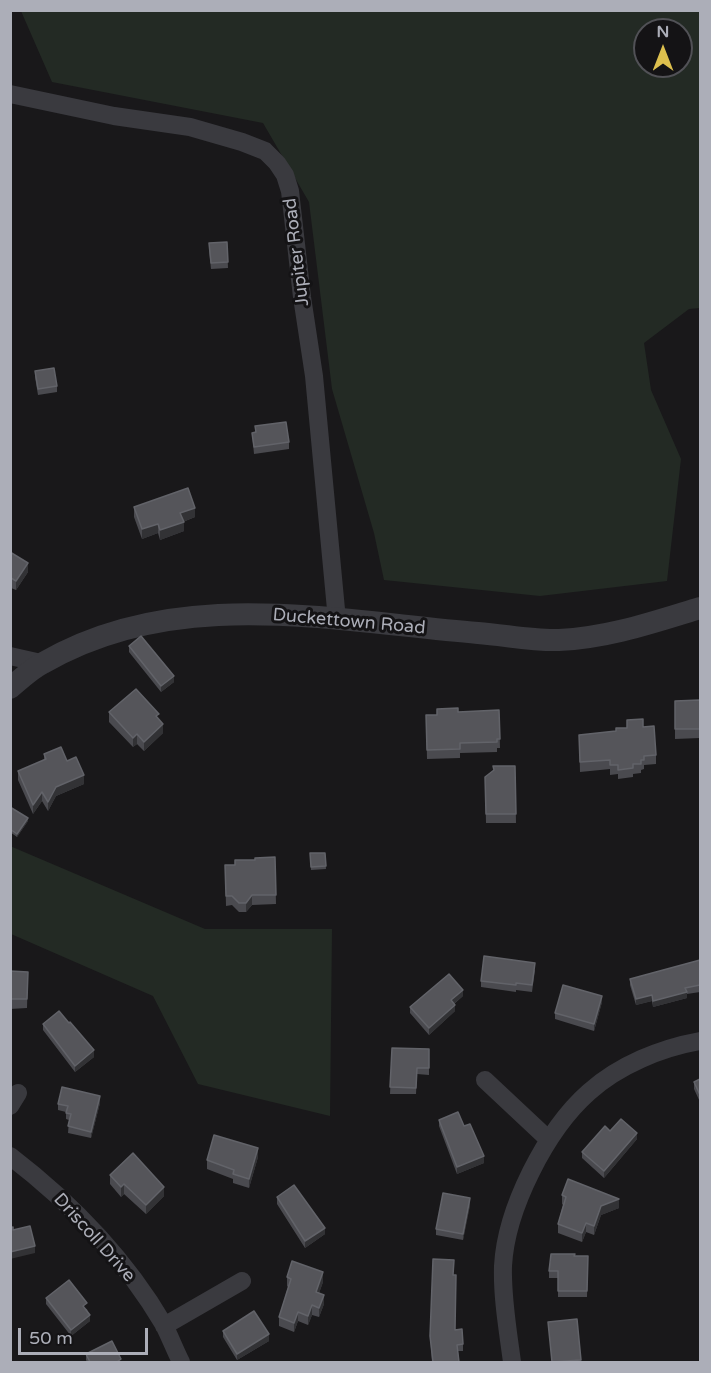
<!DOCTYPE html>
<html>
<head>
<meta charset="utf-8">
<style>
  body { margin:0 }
  #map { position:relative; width:711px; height:1373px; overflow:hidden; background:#19181a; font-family:"Varela Round",sans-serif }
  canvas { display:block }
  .frame { position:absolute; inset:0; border:12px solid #acaeb8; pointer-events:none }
  .north { position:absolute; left:633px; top:18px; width:60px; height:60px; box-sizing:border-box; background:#141315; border:2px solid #515156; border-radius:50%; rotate:0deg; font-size:16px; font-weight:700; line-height:24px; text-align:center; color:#acaeb8 }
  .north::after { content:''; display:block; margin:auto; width:21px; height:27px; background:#ddc04e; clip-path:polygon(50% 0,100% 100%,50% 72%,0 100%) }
  .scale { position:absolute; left:18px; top:1328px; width:130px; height:27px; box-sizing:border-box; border:3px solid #acaeb8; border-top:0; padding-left:8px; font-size:18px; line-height:21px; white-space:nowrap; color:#acaeb8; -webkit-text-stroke:4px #141315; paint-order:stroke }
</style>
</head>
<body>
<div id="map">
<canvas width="711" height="1373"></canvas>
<div class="frame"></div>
<div class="north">N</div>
<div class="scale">50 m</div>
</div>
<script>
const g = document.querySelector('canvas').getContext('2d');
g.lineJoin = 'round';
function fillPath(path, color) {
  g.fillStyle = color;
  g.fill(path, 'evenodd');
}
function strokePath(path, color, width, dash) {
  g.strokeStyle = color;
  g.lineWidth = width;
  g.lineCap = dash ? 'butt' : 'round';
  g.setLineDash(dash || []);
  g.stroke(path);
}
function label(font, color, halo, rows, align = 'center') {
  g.font = font + ' "Varela Round",sans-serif';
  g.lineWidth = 6;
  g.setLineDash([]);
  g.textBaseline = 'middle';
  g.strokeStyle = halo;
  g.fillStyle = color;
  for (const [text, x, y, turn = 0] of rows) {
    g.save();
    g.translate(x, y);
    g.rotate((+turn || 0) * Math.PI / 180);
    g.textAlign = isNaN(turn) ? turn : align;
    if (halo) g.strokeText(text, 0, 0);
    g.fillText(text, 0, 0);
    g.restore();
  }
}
const green = new Path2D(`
  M 21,11 L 700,11 L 700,308 L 689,309 L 644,343 L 651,390 L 681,459 L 667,581 L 540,596 L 384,580 L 374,533 L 332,389 L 309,202 L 263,123 L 52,82 ZM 645,30 L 681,30 L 681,66 L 645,66 Z
  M 10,846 L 205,929 L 332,929 L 330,1116 L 198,1084 L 153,996 L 11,934 Z`);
const minor = new Path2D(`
  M 10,94 L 114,116 L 190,127 L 242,142 L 265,151 L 277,163 L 285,175 L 290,191 L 302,297 L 314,376 L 337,620
  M 10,656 L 41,663
  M 485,1080 L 549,1140
  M 10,1106 L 18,1093
  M 10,1156 C 70,1202 126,1260 164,1325 C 170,1337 175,1350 181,1362
  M 164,1326 L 242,1281
  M 512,1362 C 508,1331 502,1298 503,1266 C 506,1209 546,1130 589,1092 C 619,1065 661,1048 700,1041`);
const tertiary = new Path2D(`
  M 10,688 C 21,679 31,669 43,663 C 177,585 332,621 478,633 C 505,635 533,641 559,640 C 608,638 654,622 700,608`);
const wall = new Path2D(`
  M 227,242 L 228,268 L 211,269 L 209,249 Z
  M 35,371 L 57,386 L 57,392 L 38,395 L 35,377 Z
  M 255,426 L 289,442 L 289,449 L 254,454 L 252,433 L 255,432 Z
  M 134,507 L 195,517 L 183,522 L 184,531 L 160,540 L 158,533 L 142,539 L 134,517 Z
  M 10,552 L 28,572 L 16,590 L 11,588 L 10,589 Z
  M 129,646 L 174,682 L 161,692 L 129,652 Z
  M 700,700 L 700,738 L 675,739 L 675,701 Z
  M 499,710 L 500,748 L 497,748 L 497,752 L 460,753 L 460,758 L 427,759 L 426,715 L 437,715 L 458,712 Z
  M 109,712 L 159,719 L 163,733 L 144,751 L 137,744 L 133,747 L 109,722 Z
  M 643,727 L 656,755 L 656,764 L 644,765 L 644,769 L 641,770 L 641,773 L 633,774 L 633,777 L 618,779 L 618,774 L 610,775 L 610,769 L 580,772 L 579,735 L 616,731 Z
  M 44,754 L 67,761 L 84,784 L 56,796 L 48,811 L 42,801 L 33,814 L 18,780 L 18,771 L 44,760 Z
  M 515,766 L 516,823 L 486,823 L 485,777 Z
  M 10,807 L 28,821 L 17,837 L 10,832 Z
  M 310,853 L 325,853 L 326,869 L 311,870 Z
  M 275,857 L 276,904 L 252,905 L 246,912 L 239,912 L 232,905 L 226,906 L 225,865 L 235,865 Z
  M 700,960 L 700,992 L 687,994 L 687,998 L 653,1007 L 652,1001 L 636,1005 L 630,985 L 630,979 Z
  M 535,970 L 532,992 L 516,990 L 516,992 L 481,987 L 481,981 Z
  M 10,971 L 28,972 L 27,1008 L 10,1009 Z
  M 463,996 L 454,1004 L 455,1011 L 429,1035 L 410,1013 L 410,1007 Z
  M 602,1002 L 594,1031 L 555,1019 L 555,1013 Z
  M 43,1024 L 94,1057 L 75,1072 L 43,1030 Z
  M 392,1048 L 429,1049 L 429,1075 L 417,1074 L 416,1094 L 390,1094 Z
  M 700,1079 L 700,1102 L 694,1089 L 694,1082 Z
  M 100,1103 L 91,1138 L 68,1133 L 69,1120 L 66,1119 L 66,1112 L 58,1110 L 58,1104 Z
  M 439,1120 L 464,1126 L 484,1163 L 457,1174 L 439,1126 Z
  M 610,1131 L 637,1139 L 604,1178 L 582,1158 L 582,1152 Z
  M 258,1157 L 249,1188 L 233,1183 L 233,1179 L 207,1169 L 207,1160 Z
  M 110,1175 L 164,1196 L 146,1214 L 124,1194 L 121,1197 L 110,1184 Z
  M 562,1195 L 619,1208 L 601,1215 L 594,1235 L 586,1232 L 582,1242 L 558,1233 L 558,1224 L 563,1205 L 562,1204 Z
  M 277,1197 L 325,1234 L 305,1248 L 277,1204 Z
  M 470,1205 L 463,1240 L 436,1235 L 436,1229 Z
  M 575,1256 L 588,1256 L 587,1297 L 558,1297 L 558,1278 L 549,1278 L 549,1271 Z
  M 453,1275 L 455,1330 L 463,1344 L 463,1351 L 458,1351 L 459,1362 L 432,1362 L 430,1336 Z
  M 287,1277 L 323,1282 L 319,1293 L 324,1304 L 319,1317 L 312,1315 L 308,1325 L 298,1321 L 294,1332 L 279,1326 L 279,1317 L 288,1287 L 287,1286 Z
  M 46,1298 L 87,1309 L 90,1321 L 71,1336 L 46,1304 Z
  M 577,1319 L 581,1362 L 552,1362 L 548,1322 Z
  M 223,1331 L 269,1341 L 237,1360 L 223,1337 Z
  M 86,1354 L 121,1362 L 87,1362 L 86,1360 Z`);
const shadedWall = new Path2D(`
  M 195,508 L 195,517 L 180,523 L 180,513 Z
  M 184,522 L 184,531 L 160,540 L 160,530 Z
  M 158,524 L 158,533 L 142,539 L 142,529 Z
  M 28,563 L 28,572 L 16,590 L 16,581 Z
  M 174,676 L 174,682 L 161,692 L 161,686 Z
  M 163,724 L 163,733 L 144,751 L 144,742 Z
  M 137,734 L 137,744 L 133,747 L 133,738 Z
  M 84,775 L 84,784 L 56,796 L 48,811 L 48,802 L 56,787 Z
  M 42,792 L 42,801 L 33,814 L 33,805 Z
  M 28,818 L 28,821 L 17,837 L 17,834 Z
  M 252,895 L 252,905 L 246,912 L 246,903 Z
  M 463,990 L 463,996 L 451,1006 L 451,1000 Z
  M 687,992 L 687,998 L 653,1007 L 653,1001 Z
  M 652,995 L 652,1001 L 636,1005 L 636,999 Z
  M 602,996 L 602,1002 L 594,1031 L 594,1024 Z
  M 455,1005 L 455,1011 L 429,1035 L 429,1028 Z
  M 94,1050 L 94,1057 L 75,1072 L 75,1066 Z
  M 100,1096 L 100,1103 L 91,1138 L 91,1132 Z
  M 637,1133 L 637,1139 L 604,1178 L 604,1171 Z
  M 258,1148 L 258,1157 L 249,1188 L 249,1179 Z
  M 484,1156 L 484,1163 L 457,1174 L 457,1167 Z
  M 124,1184 L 124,1194 L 121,1197 L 121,1187 Z
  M 164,1187 L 164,1196 L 146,1214 L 146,1205 Z
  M 470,1198 L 470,1205 L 463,1240 L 463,1234 Z
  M 619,1199 L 619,1208 L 601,1215 L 594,1235 L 594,1226 L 601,1206 Z
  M 586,1223 L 586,1232 L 582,1242 L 582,1233 Z
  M 325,1228 L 325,1234 L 305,1248 L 305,1241 Z
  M 35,1246 L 35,1253 L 10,1259 L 10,1252 Z
  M 323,1272 L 323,1282 L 316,1302 L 316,1292 Z
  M 324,1295 L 324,1304 L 319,1317 L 319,1308 Z
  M 312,1305 L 312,1315 L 308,1325 L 308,1316 Z
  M 298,1312 L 298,1321 L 294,1332 L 294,1323 Z
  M 90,1315 L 90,1321 L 71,1336 L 71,1330 Z
  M 269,1334 L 269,1341 L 237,1360 L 237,1354 Z`);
const building = new Path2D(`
  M 227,242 L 228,262 L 211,263 L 209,243 Z
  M 54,368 L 57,386 L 38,389 L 35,371 Z
  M 286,422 L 289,442 L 254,447 L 252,433 L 256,432 L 255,426 Z
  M 188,488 L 195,508 L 180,513 L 184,522 L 160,530 L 158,524 L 142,529 L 134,507 Z
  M 10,552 L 28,563 L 16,581 L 11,578 L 10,580 Z
  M 141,636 L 174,676 L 161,686 L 129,646 Z
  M 136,689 L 159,714 L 156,716 L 163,724 L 144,742 L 137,734 L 133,738 L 109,712 Z
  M 700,700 L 700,729 L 675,729 L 675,701 Z
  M 458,708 L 458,712 L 499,710 L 500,739 L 497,739 L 497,742 L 460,743 L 460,749 L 427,750 L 426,715 L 437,715 L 437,709 Z
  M 643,719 L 643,727 L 654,726 L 656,755 L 644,756 L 644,760 L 641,760 L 641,764 L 633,764 L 633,768 L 618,770 L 618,765 L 610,765 L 610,760 L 580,762 L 579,735 L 616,731 L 616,728 L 627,728 L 627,720 Z
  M 61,747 L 67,761 L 76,757 L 84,775 L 56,787 L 48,802 L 42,792 L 33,805 L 18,771 L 46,759 L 44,754 Z
  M 493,766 L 515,766 L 516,814 L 486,814 L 485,777 L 494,770 Z
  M 10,807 L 28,818 L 17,834 L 10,829 Z
  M 310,853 L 325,853 L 326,866 L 311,867 Z
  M 275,857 L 276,895 L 252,895 L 246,903 L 239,903 L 232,896 L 226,896 L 225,865 L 235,865 L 235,860 L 255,860 L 255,858 Z
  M 484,956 L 535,963 L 532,985 L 516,983 L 516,985 L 481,981 Z
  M 700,960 L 700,985 L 685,988 L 687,992 L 653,1001 L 652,995 L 636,999 L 630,979 Z
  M 10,971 L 28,972 L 27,999 L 10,999 Z
  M 449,974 L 463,990 L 451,1000 L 455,1005 L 429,1028 L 410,1007 Z
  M 563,985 L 602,996 L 594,1024 L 555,1013 Z
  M 59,1011 L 69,1023 L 70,1022 L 94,1050 L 75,1066 L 43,1024 Z
  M 392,1048 L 429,1049 L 429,1068 L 417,1068 L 416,1088 L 390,1087 Z
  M 700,1079 L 700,1095 L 694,1082 Z
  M 62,1087 L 100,1096 L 91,1132 L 68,1126 L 71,1114 L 66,1113 L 68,1106 L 58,1104 Z
  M 458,1112 L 464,1126 L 470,1124 L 484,1156 L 457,1167 L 439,1120 Z
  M 621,1119 L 637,1133 L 604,1171 L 582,1152 L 605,1126 L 610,1131 Z
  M 214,1135 L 258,1148 L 249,1179 L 233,1174 L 234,1170 L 207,1160 Z
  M 133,1153 L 164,1187 L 146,1205 L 124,1184 L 121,1187 L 110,1175 Z
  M 568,1179 L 619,1199 L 601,1206 L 594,1226 L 586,1223 L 582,1233 L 558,1224 L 566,1197 L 562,1195 Z
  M 294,1185 L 325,1228 L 305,1241 L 277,1197 Z
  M 443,1193 L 470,1198 L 463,1234 L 436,1229 Z
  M 30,1226 L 35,1246 L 10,1252 L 10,1228 L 13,1227 L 13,1230 Z
  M 551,1254 L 575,1254 L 574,1256 L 588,1256 L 587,1291 L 558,1291 L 558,1271 L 549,1271 Z
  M 433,1259 L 454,1260 L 453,1275 L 456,1275 L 455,1330 L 462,1329 L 463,1344 L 457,1345 L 459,1362 L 433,1362 L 430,1336 Z
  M 292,1261 L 323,1272 L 316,1292 L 324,1295 L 319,1308 L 312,1305 L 308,1316 L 298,1312 L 294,1323 L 279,1317 L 291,1279 L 287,1277 Z
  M 69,1280 L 87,1303 L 83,1306 L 90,1315 L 71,1330 L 46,1298 Z
  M 254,1311 L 269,1334 L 237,1354 L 223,1331 Z
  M 577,1319 L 581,1360 L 552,1362 L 548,1322 Z
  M 112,1341 L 121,1359 L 117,1362 L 90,1362 L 86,1354 Z`);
const streetNames = [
  ["Jupiter Road",297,252,-97],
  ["Duckettown Road",349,622,5],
  ["Driscoll Drive",94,1238,48]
];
fillPath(green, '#232a24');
strokePath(minor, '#3a3a3f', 18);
strokePath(tertiary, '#3a3a3f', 22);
fillPath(wall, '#4a4a4f');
fillPath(shadedWall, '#323235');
fillPath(building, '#55555a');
strokePath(building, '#626369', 1.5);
label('18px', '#acaeb8', '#141315', streetNames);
</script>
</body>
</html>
